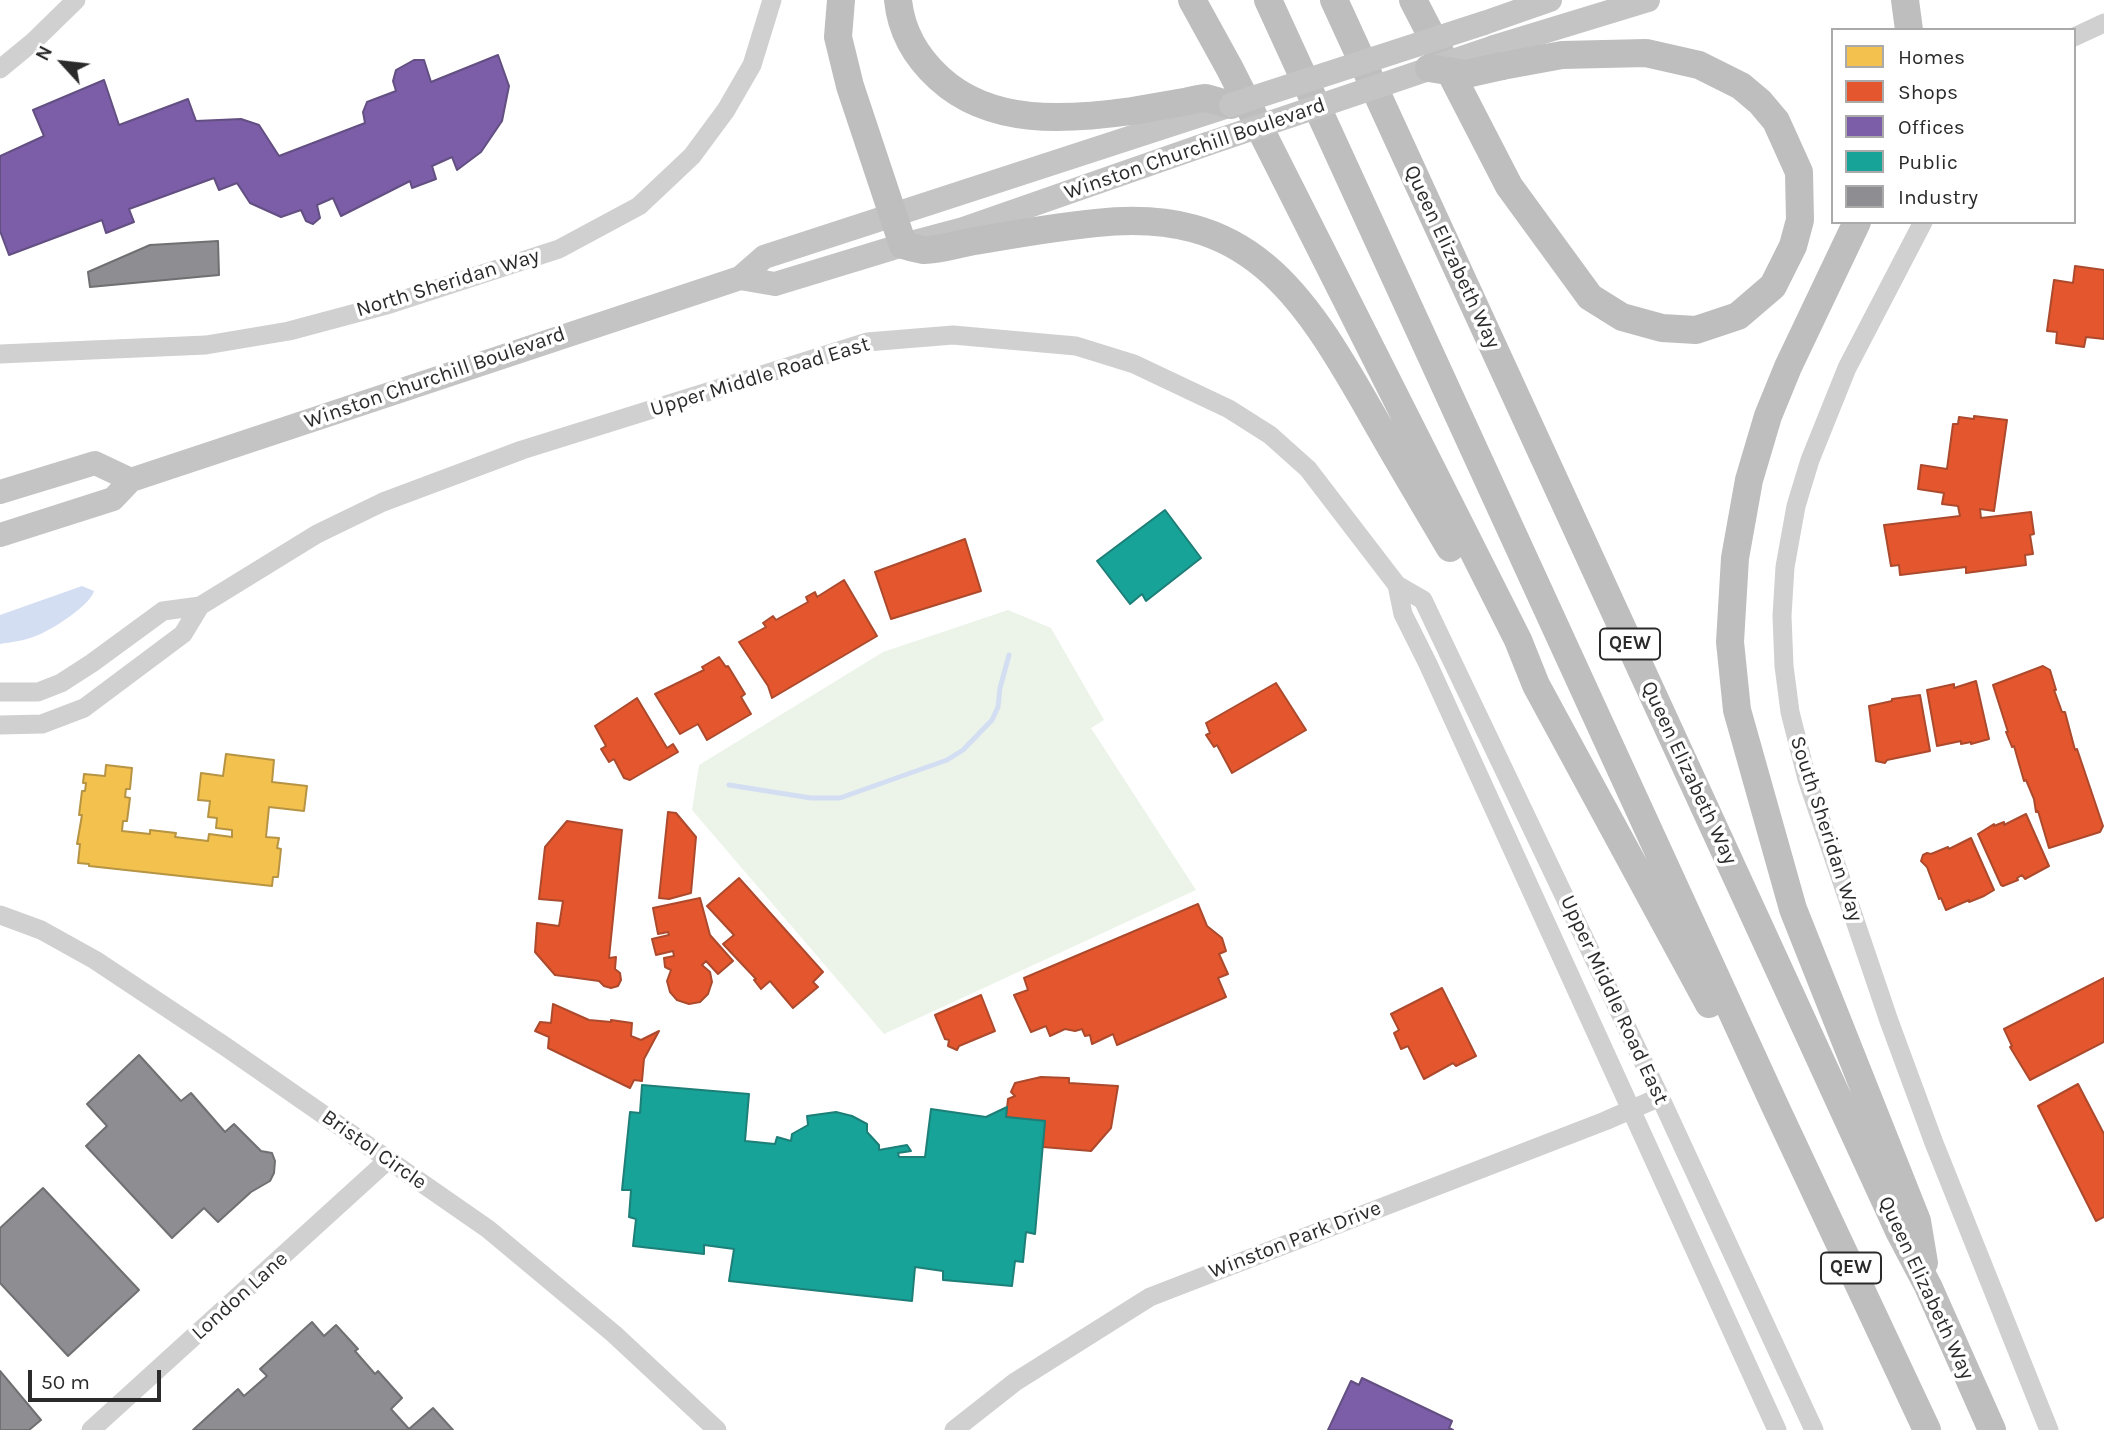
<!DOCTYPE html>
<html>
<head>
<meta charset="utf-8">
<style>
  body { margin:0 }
  #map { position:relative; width:2104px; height:1430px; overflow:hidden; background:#fff; font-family:Karla,sans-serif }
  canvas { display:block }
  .legend { position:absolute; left:1831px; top:28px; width:245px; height:196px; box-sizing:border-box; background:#fff; border:2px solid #aaa; margin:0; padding:9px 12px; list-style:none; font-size:21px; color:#2b2b2b }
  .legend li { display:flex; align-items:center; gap:14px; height:35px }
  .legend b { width:35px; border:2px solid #aaa }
  .north { position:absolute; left:28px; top:28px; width:70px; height:70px; -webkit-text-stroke:5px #fff; paint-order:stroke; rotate:297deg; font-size:19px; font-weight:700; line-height:28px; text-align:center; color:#2b2b2b }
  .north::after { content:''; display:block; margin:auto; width:24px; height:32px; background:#2b2b2b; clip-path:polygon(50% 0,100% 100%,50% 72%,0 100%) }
  .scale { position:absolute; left:28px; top:1370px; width:133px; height:32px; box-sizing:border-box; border:4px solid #2b2b2b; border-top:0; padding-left:9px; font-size:21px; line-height:24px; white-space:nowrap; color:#2b2b2b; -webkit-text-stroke:5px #fff; paint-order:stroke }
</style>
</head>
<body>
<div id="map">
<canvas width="2104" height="1430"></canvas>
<ul class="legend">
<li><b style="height:19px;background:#f2c14e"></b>Homes</li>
<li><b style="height:19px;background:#e4572e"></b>Shops</li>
<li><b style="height:19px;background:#7b5ea7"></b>Offices</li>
<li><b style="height:19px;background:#17a398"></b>Public</li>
<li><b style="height:19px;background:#8d8d92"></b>Industry</li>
</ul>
<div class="north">N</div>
<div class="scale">50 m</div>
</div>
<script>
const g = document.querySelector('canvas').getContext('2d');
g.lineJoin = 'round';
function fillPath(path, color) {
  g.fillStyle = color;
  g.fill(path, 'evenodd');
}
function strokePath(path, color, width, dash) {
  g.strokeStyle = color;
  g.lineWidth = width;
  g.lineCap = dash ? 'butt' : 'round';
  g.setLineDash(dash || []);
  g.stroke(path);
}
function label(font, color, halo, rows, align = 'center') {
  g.font = font + ' Karla,sans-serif';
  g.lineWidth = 7;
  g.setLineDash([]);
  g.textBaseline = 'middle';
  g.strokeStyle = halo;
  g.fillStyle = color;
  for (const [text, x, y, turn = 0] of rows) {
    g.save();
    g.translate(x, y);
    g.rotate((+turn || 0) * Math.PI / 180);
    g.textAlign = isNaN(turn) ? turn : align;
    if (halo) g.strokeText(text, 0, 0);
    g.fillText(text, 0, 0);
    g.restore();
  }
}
const green = new Path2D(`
  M 1008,610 L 1051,628 L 1104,720 L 1091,728 L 1196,890 L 884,1034 L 692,810 L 699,765 L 883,652 Z`);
const water = new Path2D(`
  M 82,586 L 94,591 C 90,606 49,632 33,637 C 23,641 11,642 0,644 L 0,615 Z`);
const homes = new Path2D(`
  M 226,754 L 274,760 L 272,782 L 307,786 L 304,811 L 269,807 L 266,837 L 279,838 L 277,848 L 281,849 L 278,877 L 273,877 L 272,886 L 89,866 L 89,864 L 78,863 L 80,844 L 77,844 L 82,815 L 79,815 L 82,791 L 85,791 L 86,783 L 83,783 L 84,774 L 105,776 L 106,765 L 132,768 L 130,789 L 126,789 L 125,797 L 130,798 L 127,821 L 123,821 L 122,831 L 150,834 L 150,830 L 176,833 L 175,837 L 208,841 L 209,834 L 232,837 L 232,830 L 216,828 L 217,818 L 208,817 L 210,801 L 198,800 L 201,773 L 223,776 Z`);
const shops = new Path2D(`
  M 2075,266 L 2104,270 L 2104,339 L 2086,337 L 2084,347 L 2056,343 L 2057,332 L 2047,331 L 2054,280 L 2073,283 Z
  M 1974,416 L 2007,420 L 1994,511 L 1980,509 L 1981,518 L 2031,512 L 2034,534 L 2030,535 L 2033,554 L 2025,555 L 2026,565 L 1966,573 L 1966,567 L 1900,575 L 1899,565 L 1891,566 L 1884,525 L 1960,516 L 1958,506 L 1942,504 L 1944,493 L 1918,489 L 1921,465 L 1947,469 L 1953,424 L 1958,424 L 1959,417 L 1974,419 Z
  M 965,539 L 981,591 L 891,619 L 875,572 Z
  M 844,580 L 877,636 L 772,698 L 768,686 L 739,642 L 766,627 L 763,623 L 773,616 L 776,620 L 808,602 L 806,597 L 815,592 L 817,597 Z
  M 719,657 L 726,667 L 728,666 L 745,694 L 741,697 L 751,714 L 707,740 L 698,724 L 680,734 L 655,694 L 704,670 L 702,667 Z
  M 2043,666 L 2050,670 L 2056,690 L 2054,690 L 2062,712 L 2065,712 L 2075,750 L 2077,749 L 2103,826 L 2100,832 L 2049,848 L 2038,811 L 2036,812 L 2034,799 L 2026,780 L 2024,781 L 2014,746 L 2012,747 L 2006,732 L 2008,732 L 1993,685 Z
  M 1976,681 L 1989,739 L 1971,744 L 1971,742 L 1961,744 L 1961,741 L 1937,746 L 1927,690 L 1954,684 L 1954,688 Z
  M 1276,683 L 1306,730 L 1232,773 L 1217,745 L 1214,747 L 1206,735 L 1210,733 L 1206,723 Z
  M 1920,695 L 1930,751 L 1887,760 L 1885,763 L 1876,761 L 1869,706 L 1892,701 L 1892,699 Z
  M 637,698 L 667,748 L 673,744 L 678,752 L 630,780 L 624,778 L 614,759 L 609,762 L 601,749 L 606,746 L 595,726 Z
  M 668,812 L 676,813 L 696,837 L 691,893 L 669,899 L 659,898 Z
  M 2026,814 L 2049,866 L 2025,879 L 2022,875 L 2017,878 L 2018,880 L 2003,886 L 2001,885 L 1978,834 L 1994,824 L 1994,826 L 2004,822 L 2004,825 Z
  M 567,821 L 622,830 L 609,958 L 616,957 L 615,969 L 620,973 L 621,980 L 618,986 L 611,988 L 604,986 L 599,981 L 555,975 L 535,952 L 537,923 L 559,926 L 563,901 L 539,899 L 545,847 Z
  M 1971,838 L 1994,890 L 1984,896 L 1969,902 L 1969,900 L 1946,910 L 1941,898 L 1939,899 L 1927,867 L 1921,861 L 1923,855 L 1927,853 L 1931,854 L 1948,847 L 1949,849 Z
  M 739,878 L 823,972 L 813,982 L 818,987 L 793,1008 L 770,981 L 761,989 L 754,980 L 756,979 L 723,944 L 734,935 L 707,906 Z
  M 700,898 L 710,935 L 733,961 L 718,974 L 706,961 L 702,965 L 710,972 L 712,982 L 708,994 L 700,1002 L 689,1004 L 677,1000 L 670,992 L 667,981 L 671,970 L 665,967 L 664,958 L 674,956 L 673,951 L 656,955 L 652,939 L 669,935 L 668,932 L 658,934 L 653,908 Z
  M 1198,904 L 1207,926 L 1222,938 L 1226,951 L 1219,954 L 1228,974 L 1218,978 L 1226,997 L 1117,1045 L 1113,1034 L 1092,1044 L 1090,1035 L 1085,1036 L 1082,1029 L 1075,1031 L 1065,1029 L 1050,1036 L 1046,1026 L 1031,1032 L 1014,995 L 1028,990 L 1024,978 Z
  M 2104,978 L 2104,1042 L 2030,1080 L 2010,1047 L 2012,1046 L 2004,1029 Z
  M 1442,988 L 1476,1056 L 1456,1066 L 1453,1063 L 1424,1079 L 1408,1046 L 1401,1049 L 1394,1033 L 1399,1030 L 1391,1014 Z
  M 981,995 L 995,1031 L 959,1046 L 957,1050 L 948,1046 L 949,1040 L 945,1039 L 935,1015 Z
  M 553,1004 L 589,1020 L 611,1022 L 611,1020 L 632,1023 L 631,1036 L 641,1040 L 659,1031 L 644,1059 L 642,1081 L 634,1080 L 630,1088 L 548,1048 L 549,1037 L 535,1031 L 540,1022 L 551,1023 Z
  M 1041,1077 L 1069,1078 L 1069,1083 L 1118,1086 L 1111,1128 L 1091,1151 L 1043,1147 L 1045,1121 L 1006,1117 L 1008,1099 L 1015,1096 L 1011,1092 L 1015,1083 Z
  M 2078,1084 L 2104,1134 L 2104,1217 L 2096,1221 L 2038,1106 Z`);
const offices = new Path2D(`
  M 498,55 L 509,86 L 502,121 L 481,152 L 457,170 L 452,157 L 432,166 L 436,179 L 412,188 L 410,181 L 341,216 L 333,198 L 317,205 L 320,218 L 313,224 L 306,221 L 301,210 L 281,217 L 250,203 L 237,183 L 219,190 L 214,178 L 129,209 L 134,222 L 106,233 L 102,220 L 9,255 L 0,231 L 0,156 L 44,136 L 33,110 L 104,80 L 119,125 L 188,99 L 196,121 L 241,119 L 259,125 L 279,156 L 365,123 L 363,112 L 367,102 L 396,91 L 393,81 L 396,70 L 414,60 L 424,60 L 431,82 Z
  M 1362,1378 L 1452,1421 L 1449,1428 L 1453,1430 L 1328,1430 L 1351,1381 L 1359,1385 Z`);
const public = new Path2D(`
  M 1165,510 L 1201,558 L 1146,601 L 1142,594 L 1130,604 L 1097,561 Z
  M 642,1085 L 749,1094 L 745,1141 L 775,1144 L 777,1137 L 791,1141 L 792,1134 L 808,1125 L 807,1116 L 836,1112 L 852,1116 L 867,1124 L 867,1132 L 879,1145 L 879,1150 L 907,1145 L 911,1151 L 898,1153 L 899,1157 L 925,1157 L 931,1109 L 986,1117 L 1007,1107 L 1006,1117 L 1045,1121 L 1035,1234 L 1026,1232 L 1023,1262 L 1015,1261 L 1012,1286 L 943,1280 L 943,1271 L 915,1267 L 912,1301 L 729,1281 L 734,1249 L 704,1245 L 704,1254 L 633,1246 L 636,1219 L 629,1217 L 631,1190 L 622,1190 L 630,1112 L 640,1113 Z`);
const industry = new Path2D(`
  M 218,241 L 219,275 L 90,287 L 88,272 L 150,245 Z
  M 139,1055 L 181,1101 L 191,1093 L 225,1132 L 234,1124 L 261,1151 L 272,1153 L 275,1161 L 274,1173 L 270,1181 L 251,1192 L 218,1222 L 204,1208 L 172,1238 L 86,1146 L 107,1126 L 87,1104 Z
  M 43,1188 L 139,1290 L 68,1356 L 0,1283 L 0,1228 Z
  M 312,1322 L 324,1336 L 336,1325 L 358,1349 L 355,1351 L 375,1374 L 378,1371 L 402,1398 L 391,1409 L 409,1429 L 433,1408 L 453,1430 L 193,1430 L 238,1389 L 244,1396 L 267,1376 L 260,1369 Z
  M 0,1371 L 41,1420 L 29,1430 L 0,1430 Z`);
const stream = new Path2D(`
  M 729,785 L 811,798 L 840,798 L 947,760 L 963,750 L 992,720 L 998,707 L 1000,688 L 1009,655`);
const minor = new Path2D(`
  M 2074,37 L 2104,23
  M 0,69 L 34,41 L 76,0
  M 1923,222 L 1847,368 L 1810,460 L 1796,506 L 1785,567 L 1782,616 L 1784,666 L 1790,712 L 1807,779 L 1889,1021 L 1934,1143 L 2049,1430
  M 0,354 L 206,345 L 289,331 L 390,304 L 559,249 L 639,206 L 692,156 L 726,110 L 752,65 L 772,0
  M 1397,585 L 1403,614 L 1428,664 L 1777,1430
  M 0,692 L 38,692 L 61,683 L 92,663 L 163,611 L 200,606 L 317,534 L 383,502 L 522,450 L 867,342 L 953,335 L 1076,346 L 1134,364 L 1229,409 L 1270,435 L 1308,469 L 1397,585 L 1423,600 L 1660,1097 L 1814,1430
  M 0,725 L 42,724 L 84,708 L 183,634 L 200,606
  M 0,915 L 41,930 L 95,960 L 226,1047 L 488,1229 L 614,1334 L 717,1430
  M 91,1430 L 388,1160
  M 954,1430 L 1015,1382 L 1150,1297 L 1605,1121 L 1660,1097`);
const major = new Path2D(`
  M 1484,23 L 1550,0
  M 1494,47 L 1648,0
  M 740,278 L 775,284 L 903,245 L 963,229 L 1207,144
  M 0,492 L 95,463 L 131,480
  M 0,535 L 113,499 L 131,480 L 740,278 L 764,257 L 1231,105`);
const highway = new Path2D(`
  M 841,0 L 838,37 L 850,86 L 903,245 C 909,247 917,249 923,250 C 937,251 961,243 975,241 C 1015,234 1056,227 1096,223 C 1248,206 1302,292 1370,411 C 1396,457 1423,502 1450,548
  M 898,0 C 901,31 916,57 939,78 C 991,126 1067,120 1132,111 C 1149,108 1167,105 1184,102 C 1191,101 1199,98 1205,98 C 1214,100 1223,103 1231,105
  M 1192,0 L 1230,69 L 1518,640 L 1536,685 L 1709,1004
  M 1268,0 L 1775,1106 L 1927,1430
  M 1334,0 L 1899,1231 L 1928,1286 L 1992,1430
  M 1413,0 L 1509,186 L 1590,297 L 1622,317 L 1662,328 L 1696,330 L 1738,316 L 1773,286 L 1793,246 L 1800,220 L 1799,172 L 1776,121 L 1760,102 L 1741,86 L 1699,65 L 1646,53 L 1562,55 L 1502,66
  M 1905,0 L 1909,30
  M 1857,222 L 1788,367 L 1768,416 L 1749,480 L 1735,558 L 1730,642 L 1737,710 L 1793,909 L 1917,1221 L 1924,1263`);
const majorBridge = new Path2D(`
  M 1231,105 L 1484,23
  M 1207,144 L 1494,47`);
const highwayBridge = new Path2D(`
  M 1429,68 L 1466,74 L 1502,66`);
const shields = [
  [1630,644,60],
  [1851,1268,60]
];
const shieldNames = [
  ["QEW",1630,644],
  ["QEW",1851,1268]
];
const streetNames = [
  ["Winston Churchill Boulevard",1195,149,-19],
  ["Queen Elizabeth Way",1452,257,65],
  ["North Sheridan Way",448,283,-17],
  ["Upper Middle Road East",760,377,-17],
  ["Winston Churchill Boulevard",435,378,-19],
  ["Queen Elizabeth Way",1689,773,65],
  ["South Sheridan Way",1826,829,72],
  ["Upper Middle Road East",1614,1000,65],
  ["Bristol Circle",374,1150,35],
  ["Winston Park Drive",1295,1240,-21],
  ["Queen Elizabeth Way",1926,1288,65],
  ["London Lane",240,1296,-42]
];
fillPath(green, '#ecf4e9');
fillPath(water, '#d4def2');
fillPath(homes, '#f2c14e');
strokePath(homes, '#b69444', 2);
fillPath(shops, '#e4572e');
strokePath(shops, '#ac4a2d', 2);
fillPath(offices, '#7b5ea7');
strokePath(offices, '#634f82', 2);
fillPath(public, '#17a398');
strokePath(public, '#1d7f77', 2);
fillPath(industry, '#8d8d92');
strokePath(industry, '#707073', 2);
strokePath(stream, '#d4def2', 5);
strokePath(minor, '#d0d0d0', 19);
strokePath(major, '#c4c4c4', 24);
strokePath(highway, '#bebebe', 28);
strokePath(majorBridge, '#c4c4c4', 24);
strokePath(highwayBridge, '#bebebe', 28);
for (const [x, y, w] of shields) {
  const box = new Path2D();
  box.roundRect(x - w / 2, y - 15.5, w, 31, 5);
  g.fillStyle = '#fff';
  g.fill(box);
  strokePath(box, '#2b2b2b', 2);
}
label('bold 19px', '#2b2b2b', null, shieldNames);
label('21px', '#2b2b2b', '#fff', streetNames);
</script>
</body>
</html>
